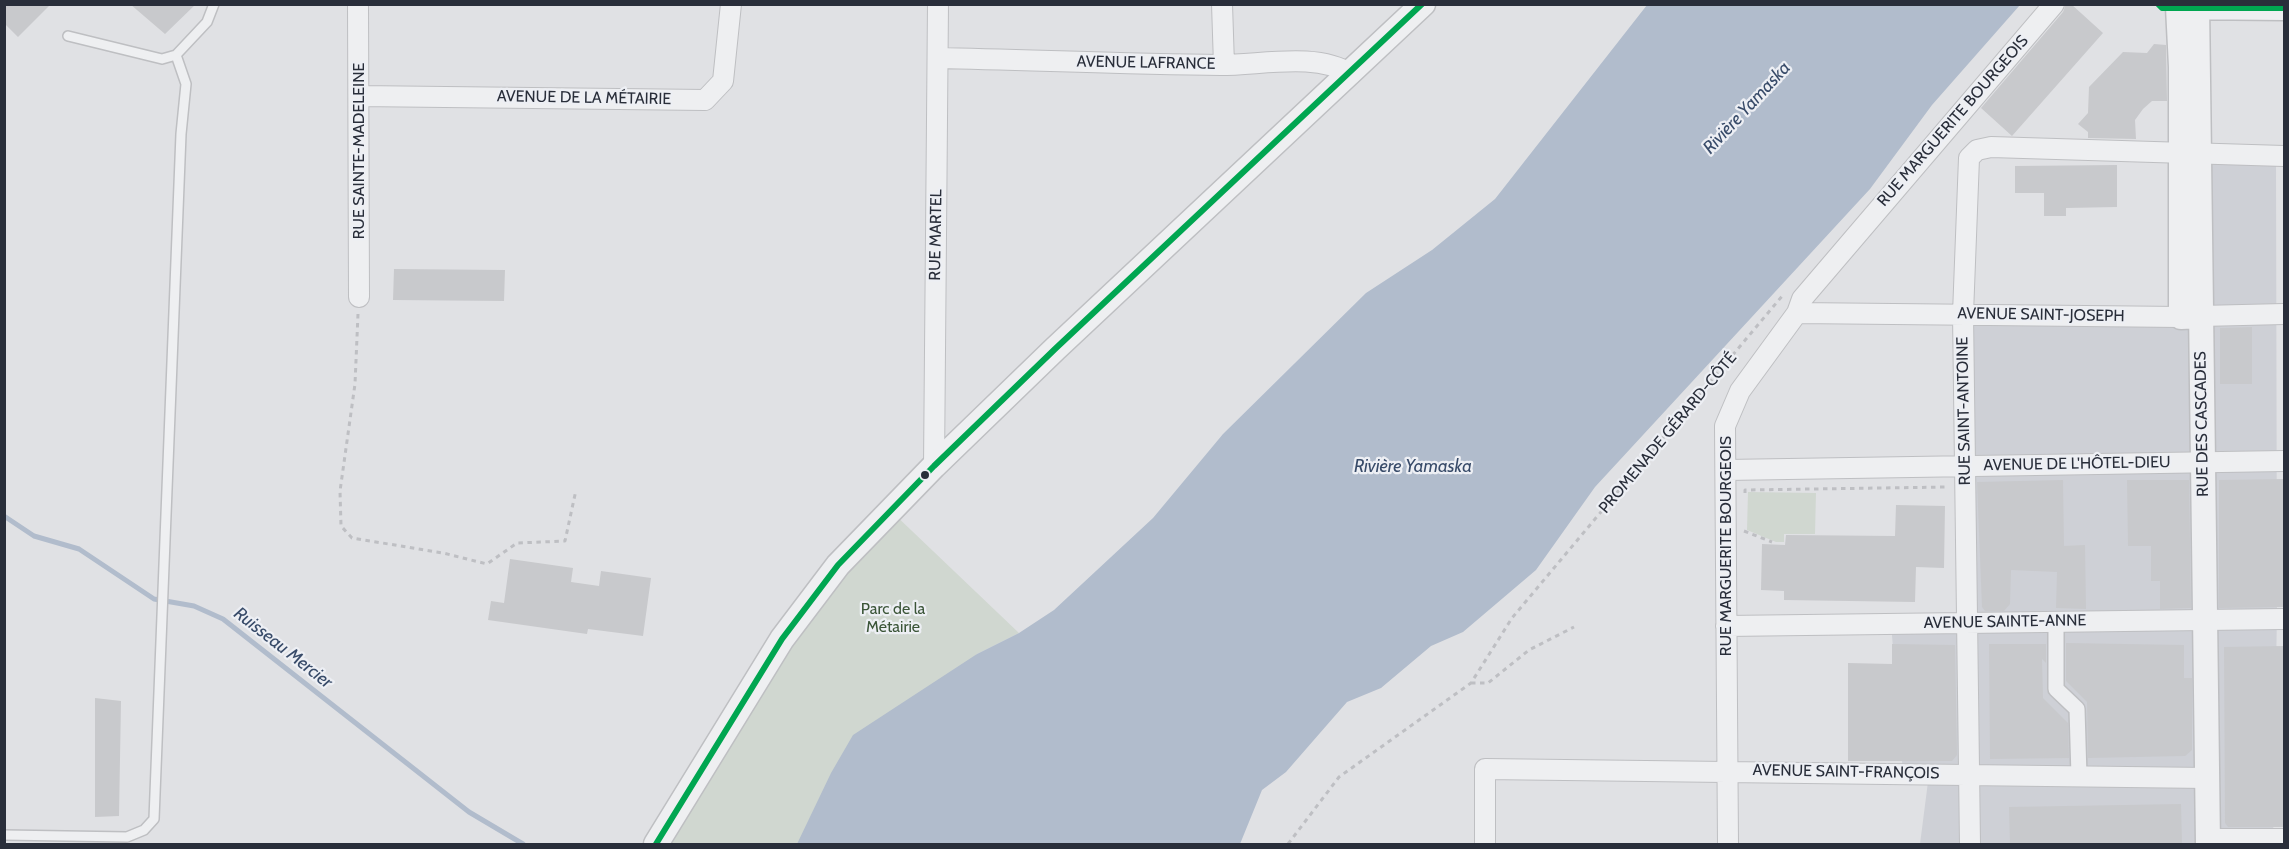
<!DOCTYPE html>
<html>
<head>
<meta charset="utf-8">
<style>
  body { margin:0 }
  #map { position:relative; width:2289px; height:849px; overflow:hidden; background:#e0e1e4; font-family:Cabin,sans-serif }
  canvas { display:block }
  .frame { position:absolute; inset:0; border:6px solid #292e3a; pointer-events:none }
</style>
</head>
<body>
<div id="map">
<canvas width="2289" height="849"></canvas>
<div class="frame"></div>
</div>
<script>
const g = document.querySelector('canvas').getContext('2d');
g.lineJoin = 'round';
function fillPath(path, color) {
  g.fillStyle = color;
  g.fill(path, 'evenodd');
}
function strokePath(path, color, width, dash) {
  g.strokeStyle = color;
  g.lineWidth = width;
  g.lineCap = dash ? 'butt' : 'round';
  g.setLineDash(dash || []);
  g.stroke(path);
}
function label(font, color, halo, rows, align = 'center') {
  g.font = font + ' Cabin,sans-serif';
  g.lineWidth = 4.5;
  g.setLineDash([]);
  g.textBaseline = 'middle';
  g.strokeStyle = halo;
  g.fillStyle = color;
  for (const [text, x, y, turn = 0] of rows) {
    g.save();
    g.translate(x, y);
    g.rotate((+turn || 0) * Math.PI / 180);
    g.textAlign = isNaN(turn) ? turn : align;
    if (halo) g.strokeText(text, 0, 0);
    g.fillText(text, 0, 0);
    g.restore();
  }
}
const built = new Path2D(`
  M 2181,151 L 2276,161 L 2277,613 L 2273,844 L 1920,844 L 1929,774 L 1903,773 L 1891,623 L 1967,622 L 1963,314 L 2181,317 Z`);
const green = new Path2D(`
  M 1748,492 L 1816,493 L 1815,534 L 1784,534 L 1784,542 L 1776,542 L 1747,530 Z
  M 890,510 L 1019,633 L 977,654 L 799,844 L 656,844 L 734,715 Z`);
const water = new Path2D(`
  M 1647,5 L 2020,5 L 1932,105 L 1870,189 L 1595,487 L 1536,570 L 1463,632 L 1431,646 L 1381,688 L 1347,702 L 1286,772 L 1262,790 L 1240,844 L 797,844 L 831,773 L 853,735 L 977,654 L 1019,633 L 1054,610 L 1153,518 L 1223,434 L 1366,293 L 1432,250 L 1495,199 Z`);
const stream = new Path2D(`
  M 4,516 L 34,536 L 79,549 L 154,599 L 194,606 L 223,619 L 469,812 L 523,844`);
const building = new Path2D(`
  M 4,4 L 51,4 L 18,37 L 4,23 Z
  M 130,4 L 196,4 L 165,34 Z
  M 2066,4 L 2071,4 L 2103,33 L 2012,136 L 1981,108 L 2063,12 Z
  M 2154,44 L 2166,45 L 2167,101 L 2152,101 L 2143,109 L 2135,120 L 2136,139 L 2088,138 L 2088,132 L 2078,124 L 2088,113 L 2089,87 L 2123,52 L 2147,53 Z
  M 2117,165 L 2117,207 L 2066,208 L 2066,216 L 2044,216 L 2044,193 L 2015,193 L 2015,166 Z
  M 394,269 L 505,270 L 504,301 L 393,300 Z
  M 2252,327 L 2252,384 L 2220,384 L 2220,328 Z
  M 2284,479 L 2284,607 L 2219,608 L 2219,480 Z
  M 2063,480 L 2064,546 L 2085,545 L 2086,609 L 2056,608 L 2057,572 L 2011,570 L 2010,604 L 2004,611 L 1985,611 L 1982,607 L 1977,482 Z
  M 2127,480 L 2189,480 L 2191,608 L 2160,609 L 2160,581 L 2151,581 L 2151,546 L 2128,546 Z
  M 1896,505 L 1945,506 L 1944,568 L 1916,567 L 1915,602 L 1784,600 L 1784,591 L 1761,590 L 1762,544 L 1785,545 L 1786,535 L 1895,536 Z
  M 510,559 L 573,568 L 571,582 L 599,586 L 601,571 L 651,578 L 643,636 L 588,629 L 587,634 L 488,620 L 491,601 L 504,603 Z
  M 2066,643 L 2184,645 L 2184,678 L 2192,678 L 2192,750 L 2185,756 L 2088,758 L 2087,702 L 2066,681 Z
  M 1892,644 L 1955,645 L 1957,755 L 1952,761 L 1848,761 L 1848,663 L 1892,664 Z
  M 1989,644 L 2046,644 L 2046,663 L 2042,659 L 2043,698 L 2068,723 L 2069,758 L 1990,759 Z
  M 2284,646 L 2284,827 L 2228,827 L 2225,823 L 2224,647 Z
  M 95,698 L 121,701 L 119,816 L 95,817 Z
  M 2181,804 L 2182,844 L 2010,844 L 2009,807 Z`);
const path = new Path2D(`
  M 358,314 L 355,384 L 340,491 L 341,526 L 352,538 L 443,553 L 487,564 L 517,543 L 565,541 L 576,490
  M 1745,493 L 1745,490 L 1948,487
  M 1744,531 L 1772,542
  M 1471,683 L 1488,683 L 1529,650 L 1574,627
  M 1288,844 L 1339,777 L 1471,683 L 1512,618 L 1783,295`);
const service = new Path2D(`
  M 68,36 L 162,59 L 176,55 L 207,22 L 214,4
  M 4,835 L 127,837 L 144,830 L 154,819 L 181,134 L 186,84 L 176,55`);
const pedestrian = new Path2D(`
  M 2056,621 L 2056,689 L 2077,709 L 2079,776`);
const minor = new Path2D(`
  M 358,4 L 359,297
  M 1222,4 L 1224,65
  M 938,58 C 1032,60 1127,64 1221,65 C 1262,65 1316,52 1351,74
  M 359,96 L 705,100 L 723,81 L 731,4
  M 1797,313 L 2181,317
  M 2201,316 L 2284,314
  M 934,466 L 938,4
  M 1726,470 L 2284,461
  M 1726,626 L 2284,619
  M 2208,839 L 2284,839
  M 1485,844 L 1485,769 L 2207,778
  M 1728,844 L 1725,426 L 1740,391 L 1797,313 L 1802,299 L 2054,4
  M 1970,844 L 1963,314 L 1969,158 L 1977,150 L 1991,147 L 2284,156`);
const tertiary = new Path2D(`
  M 2180,4 L 2178,7 L 2181,67 L 2181,317 L 2201,316
  M 2197,4 L 2208,844
  M 2183,7 L 2284,8
  M 656,844 L 782,639 L 838,565 L 934,466 L 1055,349 L 1423,4`);
const bus1 = new Path2D(`
  M 2158,4 L 2162,8 L 2284,8
  M 656,844 L 782,639 L 838,565 L 934,466 L 1055,349 L 1422,4`);
const markers = [
  [925,475,5,"#292e3a"]
];
const streetNames = [
  ["AVENUE LAFRANCE",1146,63,1],
  ["AVENUE DE LA MÉTAIRIE",584,98,1],
  ["RUE MARGUERITE BOURGEOIS",1953,121,-49],
  ["RUE SAINTE-MADELEINE",359,151,-90],
  ["RUE MARTEL",936,235,-89],
  ["AVENUE SAINT-JOSEPH",2041,315,1],
  ["RUE SAINT-ANTOINE",1964,411,-91],
  ["RUE DES CASCADES",2202,424,-91],
  ["PROMENADE GÉRARD-CÔTÉ",1668,433,-50],
  ["AVENUE DE L'HÔTEL-DIEU",2077,464,-1],
  ["RUE MARGUERITE BOURGEOIS",1726,546,-90],
  ["AVENUE SAINTE-ANNE",2005,622,-1],
  ["AVENUE SAINT-FRANÇOIS",1846,772,1]
];
const parkNames = [
  ["Parc de la",893,609],
  ["Métairie",893,627]
];
const waterNames = [
  ["Rivière Yamaska",1747,108,-47],
  ["Rivière Yamaska",1413,467],
  ["Ruisseau Mercier",283,648,38]
];
fillPath(built, '#ced0d6');
fillPath(green, '#d0d7d0');
fillPath(water, '#b1bccc');
strokePath(stream, '#b1bccc', 5);
fillPath(building, '#c8c9cc');
strokePath(service, '#bebfc2', 12);
strokePath(pedestrian, '#bebfc2', 18);
strokePath(minor, '#bebfc2', 22);
strokePath(tertiary, '#bebfc2', 27);
strokePath(path, '#bebfc3', 3, [4.5, 4.5]);
strokePath(service, '#eeeff1', 9);
strokePath(pedestrian, '#eeeff1', 15);
strokePath(minor, '#eeeff1', 20);
strokePath(tertiary, '#eeeff1', 24);
strokePath(bus1, '#00a651', 6);
for (const [x, y, r, color] of markers) {
  const dot = new Path2D();
  dot.arc(x, y, r, 0, 2 * Math.PI);
  g.fillStyle = color;
  g.fill(dot);
  strokePath(dot, '#edeff4', 2);
}
label('16px', '#292e3a', '#edeff4', streetNames);
label('16px', '#3b5538', '#edeff4', parkNames);
label('italic 18px', '#384b69', '#edeff4', waterNames);
</script>
</body>
</html>
